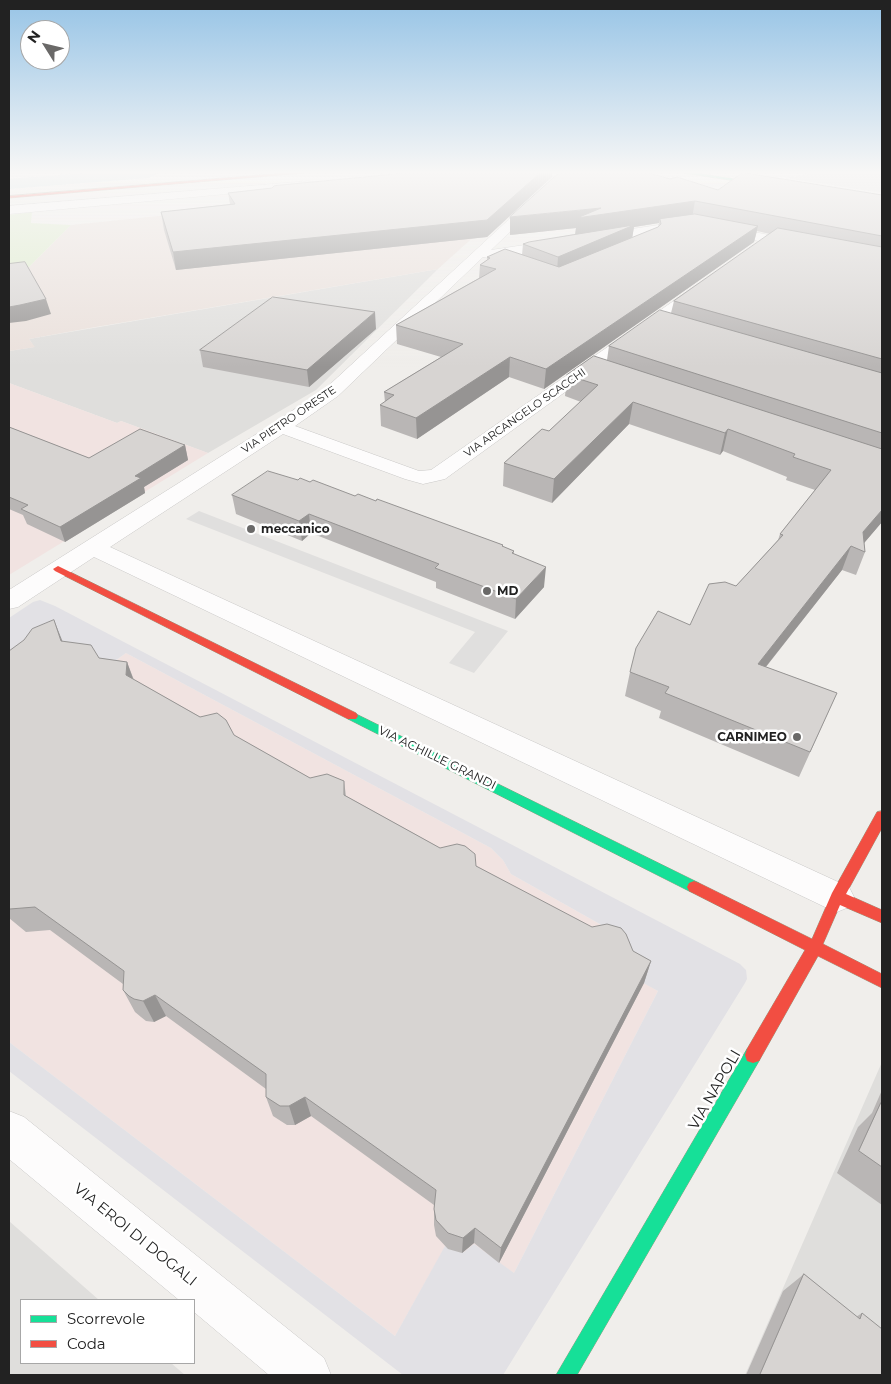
<!DOCTYPE html>
<html>
<head>
<meta charset="utf-8">
<style>
  body { margin:0 }
  #map { position:relative; width:891px; height:1384px; overflow:hidden; background:#f0eeeb; font-family:Montserrat,sans-serif }
  canvas { display:block }
  .frame { position:absolute; inset:0; border:10px solid #222; pointer-events:none }
  .legend { position:absolute; left:20px; top:1299px; width:175px; height:65px; box-sizing:border-box; background:#fff; border:1px solid #a7a7a7; margin:0; padding:6px 9px; list-style:none; font-size:15px; color:#222 }
  .legend li { display:flex; align-items:center; gap:10px; height:25px }
  .legend b { width:25px; border:1px solid #a7a7a7 }
  .north { position:absolute; left:20px; top:20px; width:50px; height:50px; box-sizing:border-box; background:#fff; border:1px solid #a7a7a7; border-radius:50%; rotate:306deg; font-size:14px; font-weight:700; line-height:20px; text-align:center; color:#222 }
  .north::after { content:''; display:block; margin:auto; width:18px; height:22px; background:#6a6968; clip-path:polygon(50% 0,100% 100%,50% 72%,0 100%) }
</style>
</head>
<body>
<div id="map">
<canvas width="891" height="1384"></canvas>
<div class="frame"></div>
<ul class="legend">
<li><b style="height:6px;background:#16e098"></b>Scorrevole</li>
<li><b style="height:6px;background:#f24e42"></b>Coda</li>
</ul>
<div class="north">N</div>
</div>
<script>
const g = document.querySelector('canvas').getContext('2d');
g.lineJoin = 'round';
function fillPath(path, color) {
  g.fillStyle = color;
  g.fill(path, 'evenodd');
}
function strokePath(path, color, width, dash) {
  g.strokeStyle = color;
  g.lineWidth = width;
  g.lineCap = dash ? 'butt' : 'round';
  g.setLineDash(dash || []);
  g.stroke(path);
}
function label(font, color, halo, rows, align = 'center') {
  g.font = font + ' Montserrat,sans-serif';
  g.lineWidth = 5;
  g.setLineDash([]);
  g.textBaseline = 'middle';
  g.strokeStyle = halo;
  g.fillStyle = color;
  for (const [text, x, y, turn = 0] of rows) {
    g.save();
    g.translate(x, y);
    g.rotate((+turn || 0) * Math.PI / 180);
    g.textAlign = isNaN(turn) ? turn : align;
    if (halo) g.strokeText(text, 0, 0);
    g.fillText(text, 0, 0);
    g.restore();
  }
}
const residential = new Path2D(`
  M 438,269 L 316,390 L 208,453 L 121,421 L 117,423 L 9,383 L 9,351 L 34,347 L 29,339 Z
  M 882,1062 L 882,1375 L 745,1375 Z
  M 9,1221 L 99,1300 L 21,1300 L 21,1363 L 171,1363 L 185,1375 L 9,1375 Z`);
const commercial = new Path2D(`
  M 9,383 L 117,423 L 121,421 L 208,453 L 9,575 Z
  M 126,653 L 491,848 L 503,860 L 511,874 L 621,936 L 644,983 L 658,991 L 514,1273 L 499,1263 L 445,1247 L 395,1336 L 9,1042 L 9,674 L 102,671 Z`);
const military = new Path2D(`
  M 274,204 L 508,206 L 438,269 L 84,329 L 29,339 L 35,347 L 9,351 L 9,269 L 29,267 L 71,225 Z`);
const grass = new Path2D(`
  M 32,212 L 31,223 L 71,225 L 29,267 L 9,269 L 9,215 Z`);
const parking = new Path2D(`
  M 814,173 L 882,173 L 882,193 L 786,178 Z
  M 199,511 L 508,631 L 474,673 L 449,663 L 475,632 L 186,519 Z`);
const plaza = new Path2D(`
  M 40,600 L 55,606 L 721,954 L 740,964 L 746,970 L 747,979 L 745,983 L 503,1375 L 403,1375 L 9,1071 L 9,1042 L 395,1336 L 445,1246 L 464,1252 L 474,1244 L 514,1273 L 658,991 L 621,971 L 621,936 L 511,874 L 503,860 L 491,848 L 126,653 L 101,671 L 9,674 L 9,618 L 33,602 Z`);
const canal = new Path2D(`
  M 85,173 L 156,173 L 154,176 L 148,178 L 9,189 L 9,179 Z`);
const street = new Path2D(`
  M 566,173 L 585,173 L 583,175 L 564,180 L 491,250 L 692,220 L 800,241 L 807,245 L 800,249 L 692,228 L 494,259 L 483,257 L 338,396 L 295,426 L 419,471 L 431,470 L 698,284 L 708,284 L 710,287 L 445,479 L 423,484 L 405,479 L 283,434 L 110,547 L 849,887 L 854,897 L 849,907 L 837,912 L 825,907 L 94,557 L 18,607 L 9,609 L 9,590 L 274,423 L 326,388 L 556,176 Z
  M 309,181 L 313,182 L 315,184 L 313,186 L 9,214 L 9,206 Z
  M 9,1111 L 24,1117 L 324,1358 L 331,1375 L 269,1375 L 194,1312 L 194,1300 L 179,1300 L 9,1159 Z`);
const fast = new Path2D(`
  M 684,173 L 696,173 L 772,185 L 770,186 Z
  M 352,712 L 699,883 L 701,887 L 699,891 L 694,893 L 689,891 L 348,719 L 346,716 L 348,713 Z
  M 753,1047 L 759,1049 L 761,1055 L 759,1061 L 577,1375 L 556,1375 L 747,1049 Z`);
const jam = new Path2D(`
  M 285,173 L 304,173 L 9,198 L 9,196 Z
  M 58,566 L 356,713 L 358,716 L 356,719 L 348,719 L 55,571 L 53,569 Z
  M 882,811 L 882,828 L 846,894 L 882,910 L 882,923 L 840,905 L 823,944 L 882,974 L 882,988 L 818,956 L 759,1061 L 753,1063 L 747,1061 L 745,1055 L 747,1049 L 805,950 L 689,891 L 687,887 L 689,883 L 694,881 L 699,883 L 812,939 L 832,893 L 877,812 Z`);
const wall = new Path2D(`
  M 406,173 L 552,173 L 552,177 L 487,237 L 176,270 L 164,230 L 161,212 L 230,204 L 228,193 Z
  M 670,179 L 718,190 L 882,195 L 882,522 L 864,543 L 865,552 L 856,575 L 842,570 L 766,667 L 837,693 L 799,777 L 659,718 L 661,711 L 625,696 L 630,672 L 690,625 L 736,586 L 778,540 L 780,534 L 815,490 L 786,480 L 787,477 L 723,451 L 720,455 L 629,424 L 552,503 L 503,486 L 504,463 L 549,431 L 581,402 L 565,396 L 567,375 L 607,360 L 609,346 L 671,313 L 674,301 L 770,234 L 757,231 L 754,242 L 544,389 L 509,377 L 417,439 L 381,426 L 380,405 L 385,402 L 384,392 L 441,357 L 397,344 L 396,325 L 479,278 L 480,265 L 487,260 L 487,257 L 522,255 L 523,244 L 575,234 L 576,228 L 510,235 ZM 659,223 L 658,227 L 632,238 L 634,227 Z
  M 376,329 L 309,387 L 203,367 L 200,350 Z
  M 9,427 L 89,458 L 185,445 L 188,460 L 144,487 L 145,493 L 65,542 L 27,524 L 23,515 L 9,509 Z
  M 298,480 L 310,482 L 355,496 L 376,501 L 503,545 L 503,547 L 514,551 L 514,554 L 544,587 L 515,619 L 436,588 L 436,582 L 311,533 L 302,541 L 236,514 L 232,495 Z
  M 63,642 L 99,658 L 127,662 L 134,680 L 310,778 L 344,781 L 346,796 L 440,848 L 476,866 L 651,961 L 644,983 L 499,1263 L 474,1243 L 462,1253 L 448,1249 L 436,1236 L 434,1225 L 434,1205 L 311,1116 L 295,1125 L 287,1125 L 273,1116 L 266,1097 L 266,1089 L 166,1016 L 154,1022 L 146,1021 L 141,1017 L 135,1012 L 123,990 L 123,984 L 50,930 L 26,932 L 9,918 L 9,651 Z
  M 882,1090 L 882,1205 L 837,1173 L 858,1127 L 872,1113 Z
  M 804,1274 L 856,1317 L 862,1313 L 882,1375 L 746,1375 L 783,1291 Z`);
const shadedWall = new Path2D(`
  M 540,173 L 552,173 L 552,177 L 487,237 L 176,270 L 173,252 Z
  M 695,201 L 692,218 L 660,219 L 659,223 L 634,227 L 632,239 L 557,272 L 558,257 L 575,236 L 576,228 L 510,235 L 510,217 L 601,208 Z
  M 758,226 L 754,242 L 544,389 L 546,369 Z
  M 46,299 L 51,314 L 26,321 L 9,323 L 9,307 Z
  M 375,312 L 376,329 L 309,387 L 307,370 Z
  M 510,357 L 509,377 L 417,439 L 416,418 Z
  M 633,402 L 629,424 L 552,503 L 554,479 Z
  M 728,429 L 723,451 L 720,455 L 725,433 Z
  M 185,445 L 188,460 L 144,487 L 145,493 L 65,542 L 60,527 L 135,476 Z
  M 882,510 L 882,522 L 859,549 L 863,532 Z
  M 309,514 L 311,533 L 302,541 L 299,521 Z
  M 851,546 L 842,570 L 749,688 L 758,664 Z
  M 546,567 L 544,587 L 515,619 L 516,599 Z
  M 54,620 L 64,645 L 61,641 Z
  M 127,662 L 136,687 L 126,675 Z
  M 651,961 L 644,983 L 499,1263 L 501,1248 Z
  M 155,995 L 166,1016 L 154,1022 L 143,1001 Z
  M 305,1097 L 311,1116 L 295,1125 L 289,1106 Z
  M 475,1228 L 474,1243 L 462,1253 L 463,1238 Z`);
const building = new Path2D(`
  M 406,173 L 540,173 L 487,220 L 173,252 L 161,212 L 235,204 L 228,193 L 272,188 L 274,186 Z
  M 559,173 L 649,173 L 670,179 L 677,177 L 718,190 L 742,173 L 745,173 L 882,195 L 882,236 L 695,201 L 577,218 L 601,208 L 510,217 Z
  M 695,214 L 758,226 L 546,369 L 510,357 L 416,418 L 380,405 L 394,395 L 384,392 L 463,344 L 396,325 L 496,269 L 480,265 L 490,258 L 487,257 L 505,249 L 559,267 L 658,227 L 661,224 L 660,219 Z
  M 634,225 L 558,257 L 523,244 L 529,242 Z
  M 778,228 L 882,247 L 882,359 L 674,301 Z
  M 25,262 L 46,299 L 20,305 L 9,307 L 9,264 Z
  M 273,297 L 375,312 L 307,370 L 200,350 Z
  M 660,310 L 882,373 L 882,433 L 609,346 Z
  M 594,356 L 882,449 L 882,510 L 863,532 L 865,552 L 851,546 L 758,664 L 837,693 L 810,752 L 665,693 L 669,687 L 630,672 L 636,648 L 658,611 L 690,625 L 709,584 L 725,582 L 736,586 L 783,535 L 780,534 L 831,470 L 793,457 L 795,454 L 728,429 L 725,433 L 633,402 L 554,479 L 504,463 L 542,429 L 549,431 L 598,385 L 567,375 Z
  M 9,427 L 89,458 L 140,429 L 185,445 L 135,476 L 141,478 L 60,527 L 21,509 L 28,505 L 9,497 Z
  M 268,471 L 298,480 L 300,478 L 310,482 L 313,480 L 355,496 L 358,494 L 376,501 L 377,499 L 503,545 L 502,546 L 514,551 L 512,553 L 546,567 L 516,599 L 435,568 L 439,564 L 309,514 L 299,521 L 232,495 Z
  M 54,620 L 61,641 L 91,645 L 99,658 L 127,662 L 126,675 L 200,717 L 217,713 L 226,720 L 234,735 L 310,778 L 327,774 L 344,781 L 344,795 L 440,848 L 457,844 L 465,846 L 475,854 L 476,866 L 592,927 L 607,924 L 621,928 L 626,934 L 633,951 L 651,961 L 501,1248 L 475,1228 L 463,1238 L 448,1233 L 436,1220 L 434,1209 L 436,1190 L 305,1097 L 289,1106 L 280,1106 L 266,1097 L 266,1074 L 155,995 L 143,1001 L 134,999 L 129,996 L 123,990 L 124,971 L 35,907 L 10,909 L 9,908 L 9,651 L 24,640 L 32,629 Z
  M 881,1103 L 882,1104 L 882,1167 L 859,1151 Z
  M 804,1274 L 860,1319 L 862,1313 L 882,1329 L 882,1375 L 760,1375 Z`);
const markers = [
  [251,529,5,"#6a6968"],
  [487,591,5,"#6a6968"],
  [797,737,5,"#6a6968"]
];
const farStreetnames = [
  ["VIA ARCANGELO SCACCHI",525,413,-35],
  ["VIA PIETRO ORESTE",289,420,-34]
];
const poiNames = [
  ["meccanico",261,529],
  ["MD",497,591],
  ["CARNIMEO",787,737,"right"]
];
const streetNames = [
  ["VIA ACHILLE GRANDI",437,758,26]
];
const nearStreetnames = [
  ["VIA NAPOLI",715,1090,-60],
  ["VIA EROI DI DOGALI",135,1235,39]
];
fillPath(residential, '#dfdedc');
fillPath(commercial, '#f1e3e1');
fillPath(military, '#eae0db');
fillPath(grass, '#ddeccb');
fillPath(parking, '#e0dfde');
fillPath(plaza, '#e2e1e5');
fillPath(canal, '#bfdbe3');
strokePath(street, '#c9c8c7', 1);
strokePath(fast, '#999a82', 1);
strokePath(jam, '#999a82', 1);
fillPath(street, '#fdfcfc');
fillPath(fast, '#16e098');
fillPath(jam, '#f24e42');
fillPath(wall, '#b9b6b5');
fillPath(shadedWall, '#969493');
fillPath(building, '#d7d4d2');
strokePath(building, '#969493', 1);
const sky = g.createLinearGradient(0, 0, 0, 367);
sky.addColorStop(0, '#97c4e6');
sky.addColorStop(0.47, '#f8f7f6');
sky.addColorStop(1, '#f8f7f600');
g.fillStyle = sky;
g.fillRect(0, 0, 891, 367);
for (const [x, y, r, color] of markers) {
  const dot = new Path2D();
  dot.arc(x, y, r, 0, 2 * Math.PI);
  g.fillStyle = color;
  g.fill(dot);
  strokePath(dot, '#fff', 2);
}
label('11px', '#222', '#fff', farStreetnames);
label('bold 12px', '#222', '#fff', poiNames, 'left');
label('12px', '#222', '#fff', streetNames);
label('15px', '#222', '#fff', nearStreetnames);
</script>
</body>
</html>
